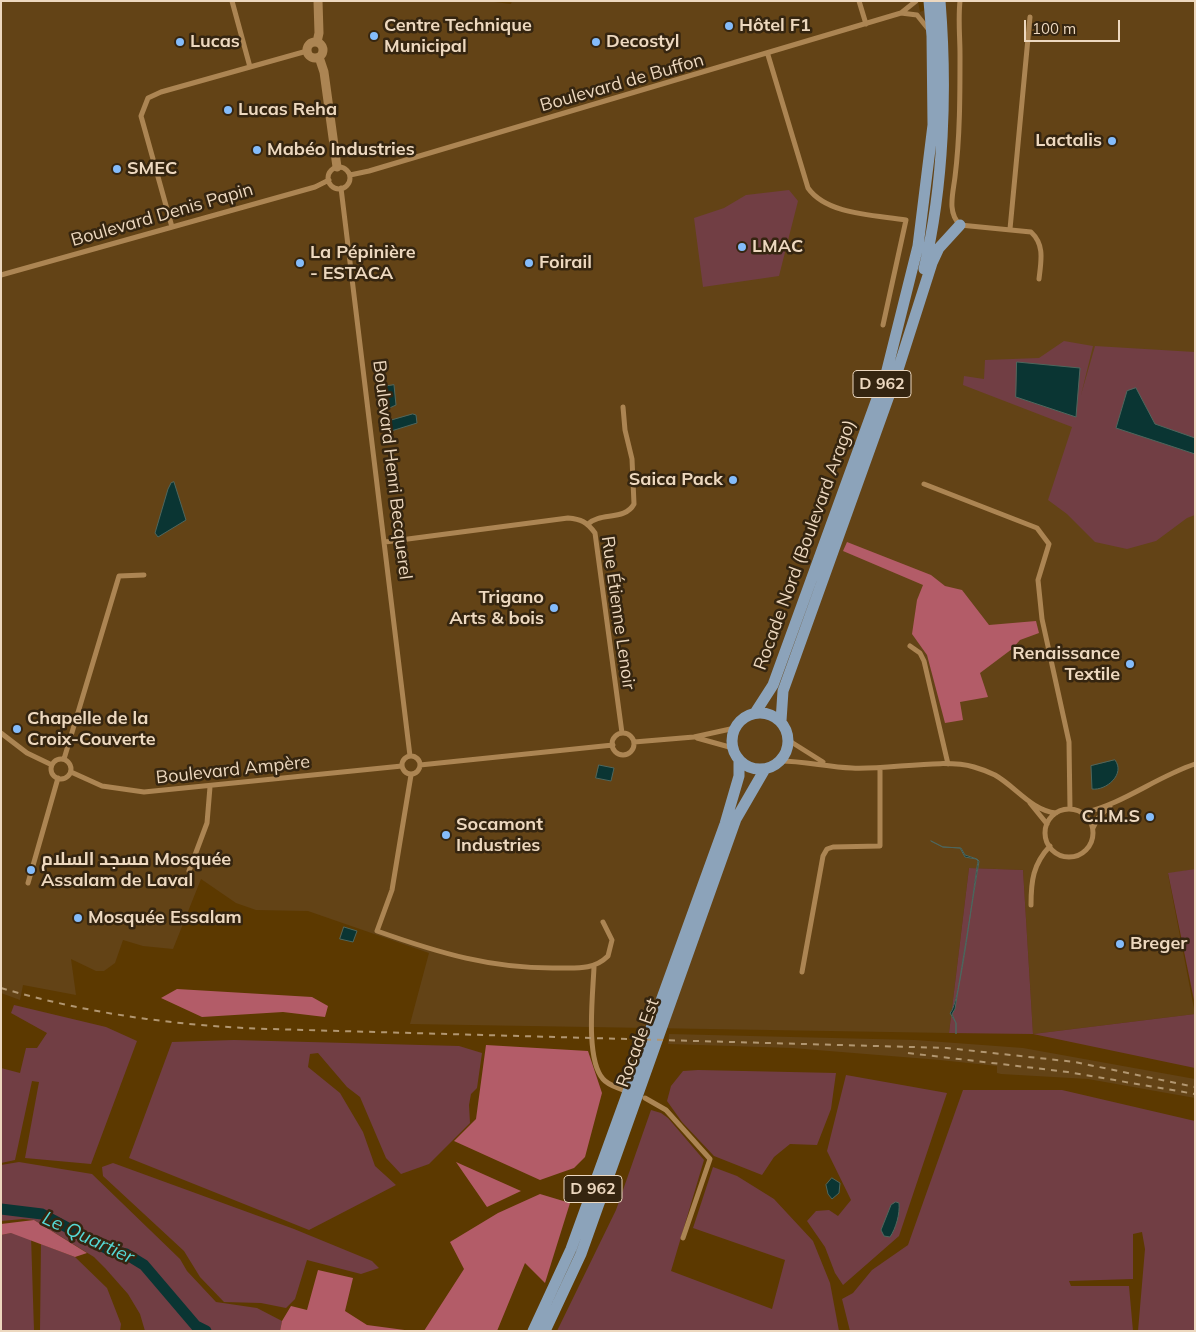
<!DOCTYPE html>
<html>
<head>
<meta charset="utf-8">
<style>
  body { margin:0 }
  #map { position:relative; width:1196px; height:1332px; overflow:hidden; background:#5c3900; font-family:Mulish,sans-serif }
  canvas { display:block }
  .frame { position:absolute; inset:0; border:2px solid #edd8bf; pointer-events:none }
  .scale { position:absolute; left:1024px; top:20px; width:96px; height:22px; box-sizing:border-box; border:2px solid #edd8bf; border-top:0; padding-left:6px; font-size:15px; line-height:18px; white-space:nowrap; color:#edd8bf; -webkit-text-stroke:4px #352510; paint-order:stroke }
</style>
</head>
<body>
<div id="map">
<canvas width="1196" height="1332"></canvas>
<div class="frame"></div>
<div class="scale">100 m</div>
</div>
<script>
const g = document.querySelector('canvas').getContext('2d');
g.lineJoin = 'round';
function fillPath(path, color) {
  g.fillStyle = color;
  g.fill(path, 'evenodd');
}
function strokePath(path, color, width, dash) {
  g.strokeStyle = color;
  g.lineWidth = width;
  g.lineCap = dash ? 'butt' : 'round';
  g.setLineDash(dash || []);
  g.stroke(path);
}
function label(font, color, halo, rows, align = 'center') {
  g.font = font + ' Mulish,Cairo,sans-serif';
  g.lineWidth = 5;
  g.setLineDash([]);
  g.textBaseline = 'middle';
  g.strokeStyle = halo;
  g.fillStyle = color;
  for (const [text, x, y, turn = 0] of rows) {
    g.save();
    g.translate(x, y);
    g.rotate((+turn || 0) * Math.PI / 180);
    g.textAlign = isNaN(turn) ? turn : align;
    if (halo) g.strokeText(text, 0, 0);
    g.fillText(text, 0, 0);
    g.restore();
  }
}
const built = new Path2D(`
  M 1,1 L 486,1 L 511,4 L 512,1 L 918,1 L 920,12 L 945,1 L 1195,1 L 1195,869 L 1168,874 L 1195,1014 L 1033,1034 L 1023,870 L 969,868 L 949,1033 L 410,1024 L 429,953 L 308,911 L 256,910 L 236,903 L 201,879 L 173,949 L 143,946 L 123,940 L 115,963 L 104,971 L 96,971 L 71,959 L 76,995 L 23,985 L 20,1000 L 1,993 Z
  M 669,1034 L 915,1040 L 1023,1048 L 1195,1079 L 1195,1098 L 1088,1079 L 1001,1074 L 997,1073 L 997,1066 L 940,1060 L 792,1048 L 668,1044 Z`);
const green = new Path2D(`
  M 789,190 L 798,201 L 779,276 L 703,287 L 694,218 L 724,208 L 746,195 Z
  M 1064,341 L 1093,346 L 1081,395 L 1095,346 L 1195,352 L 1195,515 L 1187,518 L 1156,541 L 1127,549 L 1095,542 L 1067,514 L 1048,500 L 1072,427 L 963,385 L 964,376 L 984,379 L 985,360 L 1039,358 Z
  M 969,868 L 1023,870 L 1033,1034 L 1195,1014 L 1195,1068 L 1033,1034 L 949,1033 Z
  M 1195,869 L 1195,1005 L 1168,873 Z
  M 14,1005 L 106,1027 L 137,1041 L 91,1164 L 25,1158 L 39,1082 L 32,1081 L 15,1160 L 1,1163 L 1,1068 L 20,1073 L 26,1048 L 37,1048 L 47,1033 L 11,1013 Z
  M 234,1040 L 459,1046 L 482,1053 L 477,1088 L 471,1094 L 469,1105 L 470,1123 L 429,1164 L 401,1174 L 386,1158 L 360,1097 L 347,1087 L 318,1053 L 310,1054 L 308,1067 L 340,1093 L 363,1132 L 375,1166 L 396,1185 L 309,1230 L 129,1158 L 172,1042 Z
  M 698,1070 L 836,1073 L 831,1109 L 817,1145 L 790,1144 L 774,1157 L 762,1175 L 714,1156 L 682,1122 L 667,1101 L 671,1086 L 683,1071 Z
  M 846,1075 L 947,1093 L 899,1236 L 843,1285 L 835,1273 L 825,1247 L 807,1221 L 816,1211 L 829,1210 L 838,1216 L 851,1200 L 827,1151 Z
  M 963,1090 L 1062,1090 L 1195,1121 L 1195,1331 L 1138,1331 L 1145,1249 L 1142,1232 L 1133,1234 L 1133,1279 L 1069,1281 L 1071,1286 L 1129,1286 L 1133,1331 L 850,1331 L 842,1299 L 853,1293 L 872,1270 L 908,1245 Z
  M 651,1110 L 661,1113 L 668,1118 L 704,1160 L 671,1271 L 772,1309 L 785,1260 L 693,1228 L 713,1167 L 737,1176 L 774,1199 L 813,1241 L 830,1283 L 839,1331 L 557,1331 L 616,1210 Z
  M 19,1162 L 92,1174 L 180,1259 L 187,1271 L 216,1302 L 257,1308 L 282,1321 L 280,1331 L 145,1331 L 140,1314 L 128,1294 L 105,1268 L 94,1257 L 34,1220 L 23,1219 L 1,1221 L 1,1165 Z
  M 113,1163 L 294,1229 L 372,1261 L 379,1268 L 361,1274 L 307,1260 L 295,1299 L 286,1308 L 261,1303 L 224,1302 L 200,1277 L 184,1251 L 103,1176 L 102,1167 Z
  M 11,1233 L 31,1236 L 34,1331 L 1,1331 L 1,1235 Z
  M 41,1244 L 75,1257 L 107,1288 L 121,1324 L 120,1331 L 40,1331 Z`);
const forest = new Path2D(`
  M 847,542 L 931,575 L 945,586 L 962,590 L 989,625 L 1036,621 L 1039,633 L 1020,640 L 1012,649 L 980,673 L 988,697 L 960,702 L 963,720 L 945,723 L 927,655 L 912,634 L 917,600 L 923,585 L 843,551 Z
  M 177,989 L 312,997 L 328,1006 L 325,1017 L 283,1012 L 202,1017 L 161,998 Z
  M 486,1045 L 588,1051 L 602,1093 L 585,1157 L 574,1168 L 540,1180 L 454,1141 L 476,1119 Z
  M 456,1162 L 521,1191 L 487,1207 Z
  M 540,1194 L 570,1203 L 545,1283 L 525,1263 L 497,1331 L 424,1331 L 464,1269 L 450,1242 L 498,1213 Z
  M 34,1220 L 87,1253 L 75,1257 L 11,1233 L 1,1235 L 1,1224 Z
  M 318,1270 L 353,1278 L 345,1311 L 367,1325 L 412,1331 L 280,1331 L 282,1321 L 291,1306 L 307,1310 Z`);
const water = new Path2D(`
  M 1017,362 L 1080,368 L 1076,417 L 1016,397 Z
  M 394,385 L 396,405 L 383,411 L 378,406 L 376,388 Z
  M 1136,388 L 1155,424 L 1195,438 L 1195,454 L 1116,428 L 1127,391 Z
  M 413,414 L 416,415 L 417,423 L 388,432 L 383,431 L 382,425 L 385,422 Z
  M 174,482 L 186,520 L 158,537 L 155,533 L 168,489 L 171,483 Z
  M 1115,760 C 1126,774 1106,791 1092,789 L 1091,766 Z
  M 599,765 L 614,768 L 611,781 L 596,778 Z
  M 931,841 L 943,847 L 961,848 L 965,855 L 977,859 L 979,861 L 955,1009 L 952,1014 L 956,1023 L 956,1034 L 956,1023 L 950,1013 C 960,1006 974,883 978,861 L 976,859 L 965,857 L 960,848 L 943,847 Z
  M 344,927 L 357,931 L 353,942 L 340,939 Z
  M 832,1178 L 840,1183 L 839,1193 L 832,1199 L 828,1194 L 826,1185 Z
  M 896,1202 L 899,1203 C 900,1214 896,1228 890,1237 L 884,1236 L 881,1230 L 891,1205 Z`);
const river = new Path2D(`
  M 1,1209 L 42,1214 L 111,1251 L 126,1254 L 144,1265 L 196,1326 L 206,1331`);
const minor = new Path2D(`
  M 232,1 L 250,67
  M 859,1 L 866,24
  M 960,1 C 958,20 960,36 960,55 C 960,95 960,137 955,177 C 953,194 947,212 960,225 L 1031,232 C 1045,245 1041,261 1039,279
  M 901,13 L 917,15 L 929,30
  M 768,55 L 808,188 C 827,215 875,215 906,220 L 883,325
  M328 178a11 11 0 1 1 22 0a11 11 0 1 1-22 0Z
  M 350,175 L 369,171 L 901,13 L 916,1
  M 341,188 L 410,756
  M 172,227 L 141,116 L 148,98 L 161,92 L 307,51
  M 1010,229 L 1030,17
  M 1,275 L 315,187 L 329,180
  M 924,484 L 1037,528 L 1049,544 L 1038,580 L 1042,619 L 1069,742 L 1070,809
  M 588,524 C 600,512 625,521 634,504 L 632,459 L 625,430 L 623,407
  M 385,542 L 568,518 C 581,519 587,522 595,533 L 622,733
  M 910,646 L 920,653 L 924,661 L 948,764
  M 1,733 L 27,753 L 52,765
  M612 744a11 11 0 1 1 22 0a11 11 0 1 1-22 0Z
  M 697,738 L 733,748
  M 788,740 L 823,762
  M 634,742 L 694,737 L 735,728
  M402 765a9 9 0 1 1 18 0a9 9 0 1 1-18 0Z
  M 64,759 L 119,576 L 144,575
  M51 769a10 10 0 1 1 20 0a10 10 0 1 1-20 0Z
  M 780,761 C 804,761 827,767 852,768 C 887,770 943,758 974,767 C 981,769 989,772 995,775 C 1016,787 1031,810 1056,813
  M 420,765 L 613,745
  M 71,772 L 102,786 L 144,792 L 402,766
  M 411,775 L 392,890 L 377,931 C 439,953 492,969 558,968 C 577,968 594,970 608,956 L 612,940 L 603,922
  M 1030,803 L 1047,824
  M1045 833a24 24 0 1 1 48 0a24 24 0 1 1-48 0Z
  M 1083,813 C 1123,804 1156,777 1195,764
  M 1093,828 L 1098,818 L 1110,806
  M 189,871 L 207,823 L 210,787
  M 28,883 L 58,778
  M 1031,905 C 1031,881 1033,864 1050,846
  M 594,967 C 593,994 585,1058 603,1079 C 608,1085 616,1087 623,1090
  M 802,972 L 823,856 L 827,849 L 833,847 L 880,846 L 880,769
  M 645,1098 L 666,1110 L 710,1159 L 683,1238`);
const tertiary = new Path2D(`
  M307 50a8 8 0 1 1 16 0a8 8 0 1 1-16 0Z
  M 317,42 L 319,33 L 318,1
  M 319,57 L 324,72 L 337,167`);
const primary = new Path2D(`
  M 924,269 C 944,185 947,88 940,1
  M732 741a28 28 0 1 1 56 0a28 28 0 1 1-56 0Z
  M 755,713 L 773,685 L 886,374 L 918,246 L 933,125 L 932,36 L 929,1
  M 781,721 L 783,691 L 894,382 L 932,263 L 939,248 L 960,225
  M 533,1331 L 571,1249 L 645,1045 L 725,824 L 739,776 L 739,760
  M 545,1331 L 581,1254 L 736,819 L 765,769`);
const rail = new Path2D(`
  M 1,988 C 89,1014 178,1026 269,1029 L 947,1048 L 1075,1062 L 1195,1087
  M 908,1053 L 1068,1072 L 1195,1094`);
const markers = [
  [729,26,5,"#84bcfb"],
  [374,36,5,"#84bcfb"],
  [180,42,5,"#84bcfb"],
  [596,42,5,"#84bcfb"],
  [228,110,5,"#84bcfb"],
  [1112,141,5,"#84bcfb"],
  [257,150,5,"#84bcfb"],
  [117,169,5,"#84bcfb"],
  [742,247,5,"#84bcfb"],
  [300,263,5,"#84bcfb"],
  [529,263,5,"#84bcfb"],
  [733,480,5,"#84bcfb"],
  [554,608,5,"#84bcfb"],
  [1130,664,5,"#84bcfb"],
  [17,729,5,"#84bcfb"],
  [1150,817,5,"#84bcfb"],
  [446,835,5,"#84bcfb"],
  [31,870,5,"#84bcfb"],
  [78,918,5,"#84bcfb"],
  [1120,944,5,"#84bcfb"]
];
const shields = [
  [882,384,58],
  [593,1189,58]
];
const shieldNames = [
  ["D 962",882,384],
  ["D 962",593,1189]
];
const poiNames = [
  ["Centre Technique",384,26],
  ["Municipal",384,47],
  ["Hôtel F1",739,26],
  ["Lucas",190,42],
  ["Decostyl",606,42],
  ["Lucas Reha",238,110],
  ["Lactalis",1102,141,"right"],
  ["Mabéo Industries",267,150],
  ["SMEC",127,169],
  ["LMAC",752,247],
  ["La Pépinière",310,253],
  ["- ESTACA",310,274],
  ["Foirail",539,263],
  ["Saica Pack",723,480,"right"],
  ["Trigano",544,598,"right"],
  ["Arts & bois",544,619,"right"],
  ["Renaissance",1120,654,"right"],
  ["Textile",1120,675,"right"],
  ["Chapelle de la",27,719],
  ["Croix-Couverte",27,740],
  ["C.I.M.S",1140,817,"right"],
  ["Socamont",456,825],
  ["Industries",456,846],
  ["مسجد السلام Mosquée",41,860],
  ["Assalam de Laval",41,881],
  ["Mosquée Essalam",88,918],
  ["Breger",1130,944]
];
const streetNames = [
  ["Boulevard de Buffon",622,83,-16],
  ["Boulevard Denis Papin",162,215,-16],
  ["Boulevard Henri Becquerel",392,470,83],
  ["Rocade Nord (Boulevard Arago)",805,545,-70],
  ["Rue Étienne Lenoir",618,613,82],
  ["Boulevard Ampère",233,770,-6],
  ["Rocade Est",638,1043,-70]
];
const waterNames = [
  ["Le Quartier",88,1238,25]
];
fillPath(built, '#634316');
fillPath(green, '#713e44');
fillPath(forest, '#b35c68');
fillPath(water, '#0a3533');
strokePath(water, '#4e665d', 1);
strokePath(river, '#0a3533', 11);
strokePath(minor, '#ac8553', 5);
strokePath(tertiary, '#ac8553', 9);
strokePath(primary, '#8ca3ba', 11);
strokePath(rail, '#b19670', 2, [6, 6]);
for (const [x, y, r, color] of markers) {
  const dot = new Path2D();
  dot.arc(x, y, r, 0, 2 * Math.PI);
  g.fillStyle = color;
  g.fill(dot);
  strokePath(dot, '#352510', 2);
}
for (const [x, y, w] of shields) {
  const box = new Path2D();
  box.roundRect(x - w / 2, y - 13.5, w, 27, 4);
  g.fillStyle = '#352510';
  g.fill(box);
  strokePath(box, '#edd8bf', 1);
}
label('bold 16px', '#edd8bf', null, shieldNames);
label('bold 18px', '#edd8bf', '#352510', poiNames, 'left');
label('18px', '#edd8bf', '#352510', streetNames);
label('italic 19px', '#55d9d5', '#352510', waterNames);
</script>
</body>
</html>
